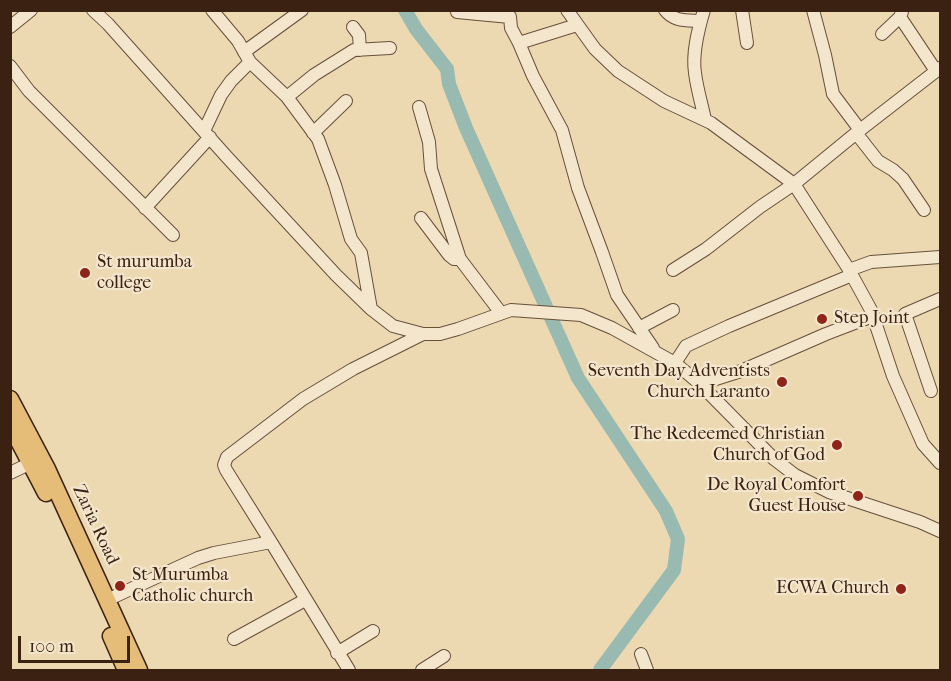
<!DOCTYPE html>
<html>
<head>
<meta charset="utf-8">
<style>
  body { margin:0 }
  #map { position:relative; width:951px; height:681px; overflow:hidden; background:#ecd9b2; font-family:"IM FELL French Canon",serif }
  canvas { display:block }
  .frame { position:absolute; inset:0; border:12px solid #3b2112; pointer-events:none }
  .scale { position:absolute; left:18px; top:636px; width:112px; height:27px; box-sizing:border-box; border:3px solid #3b2112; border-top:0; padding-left:8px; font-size:18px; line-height:21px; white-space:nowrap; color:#3b2112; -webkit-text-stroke:4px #f3e6cd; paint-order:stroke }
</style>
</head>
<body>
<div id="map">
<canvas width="951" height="681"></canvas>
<div class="frame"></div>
<div class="scale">100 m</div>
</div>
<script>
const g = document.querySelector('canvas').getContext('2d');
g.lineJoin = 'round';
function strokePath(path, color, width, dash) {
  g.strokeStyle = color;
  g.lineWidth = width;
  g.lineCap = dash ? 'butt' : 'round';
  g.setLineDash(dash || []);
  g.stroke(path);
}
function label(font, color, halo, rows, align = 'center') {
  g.font = font + ' "IM FELL French Canon",serif';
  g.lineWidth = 4.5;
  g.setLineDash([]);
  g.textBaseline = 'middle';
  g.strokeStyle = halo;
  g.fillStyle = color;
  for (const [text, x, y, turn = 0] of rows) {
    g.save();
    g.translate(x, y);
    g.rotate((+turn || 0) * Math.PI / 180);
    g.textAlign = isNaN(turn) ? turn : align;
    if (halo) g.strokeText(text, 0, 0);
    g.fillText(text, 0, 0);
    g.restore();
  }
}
const river = new Path2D(`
  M 405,10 L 416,29 L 447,69 L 449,84 L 466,128 L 578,378 L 666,511 L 678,539 L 674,570 L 600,670`);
const minor = new Path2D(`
  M 93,10 L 108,24 L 226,156 L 336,275 L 371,309 L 393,326 L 423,334 L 440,334 L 458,329 L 511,310 L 581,315 L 612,328 L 675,363 L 700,384 L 774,459 L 795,475 L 829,492 L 920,522 L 940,531
  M 212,10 L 238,41 L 250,62 L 287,97 L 318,139 L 335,185 L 351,239 L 361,253 L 371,309
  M 567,10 L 595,49 L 618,71 L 664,101 L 711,123 L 794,184 L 848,268 L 871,310 L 893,376 L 923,444 L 940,463
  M 665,10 C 674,22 687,20 701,21
  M 704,10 C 698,30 692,53 695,73 C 697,89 702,105 705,120
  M 742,10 L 747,43
  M 813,10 L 825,55 L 833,94 L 860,130
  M 457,12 L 510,17 L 511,28 L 519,43
  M 900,17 L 936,71
  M 577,25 L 519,43 L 533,76 L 562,130 L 578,188 L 602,252 L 617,295 L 653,348
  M 10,27 L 31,10
  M 353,27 L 359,35 L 360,50
  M 882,34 L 900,17 L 902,12
  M 244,52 L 302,10
  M 10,66 L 29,91 L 173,235
  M 287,97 L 314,75 L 354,50 L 390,48
  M 419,107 L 429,142 L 431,169 L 460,259 L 501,313
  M 204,131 L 221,95 L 231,81 L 250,62
  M 313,133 L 346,101
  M 856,133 L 878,161 L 893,170 L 903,179 L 924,210
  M 145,208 L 210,137
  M 421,218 L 449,255 L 454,259 L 460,259
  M 673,270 L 706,249 L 760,207 L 794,184 L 860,130 L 940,68
  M 849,270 L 871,262 L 940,257
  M 639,328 L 673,310
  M 675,363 L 686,346 L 729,326 L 852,275
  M 700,384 L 741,371 L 826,334 L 873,316
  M 931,391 L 905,314 L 940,299
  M 10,473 L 31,463
  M 107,600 L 198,558 L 214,553 L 271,542
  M 234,639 L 305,600
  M 337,653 L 373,631
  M 641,654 L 647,670
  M 349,670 L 271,542 L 226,470 L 224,465 L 227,457 L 303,399 L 353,369 L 423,334
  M 422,670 L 444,656`);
const highway = new Path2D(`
  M 10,399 L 47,469 L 139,670
  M 10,424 L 46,493
  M 111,636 L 126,670`);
const markers = [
  [85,273,6,"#8f2418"],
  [822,319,6,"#8f2418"],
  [782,382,6,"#8f2418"],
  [837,445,6,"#8f2418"],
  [858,496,6,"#8f2418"],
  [120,586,6,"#8f2418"],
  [901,589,6,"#8f2418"]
];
const poiNames = [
  ["St murumba",97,263,"left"],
  ["college",97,284,"left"],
  ["Step Joint",834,319,"left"],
  ["Seventh Day Adventists",770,372],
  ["Church Laranto",770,393],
  ["The Redeemed Christian",825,435],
  ["Church of God",825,456],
  ["De Royal Comfort",846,486],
  ["Guest House",846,507],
  ["St Murumba",132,576,"left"],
  ["Catholic church",132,597,"left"],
  ["ECWA Church",889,589]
];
const streetNames = [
  ["Zaria Road",95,525,65]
];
strokePath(river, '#99bab0', 14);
strokePath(minor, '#674f3a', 14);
strokePath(highway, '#3b2112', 19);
strokePath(minor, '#f3e6cd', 12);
strokePath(highway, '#e6bc79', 16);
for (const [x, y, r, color] of markers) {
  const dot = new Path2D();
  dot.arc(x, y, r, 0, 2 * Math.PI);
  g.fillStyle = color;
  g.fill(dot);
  strokePath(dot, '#f3e6cd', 2);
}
label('18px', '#3b2112', '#f3e6cd', poiNames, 'right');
label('18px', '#3b2112', '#f3e6cd', streetNames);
</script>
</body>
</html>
